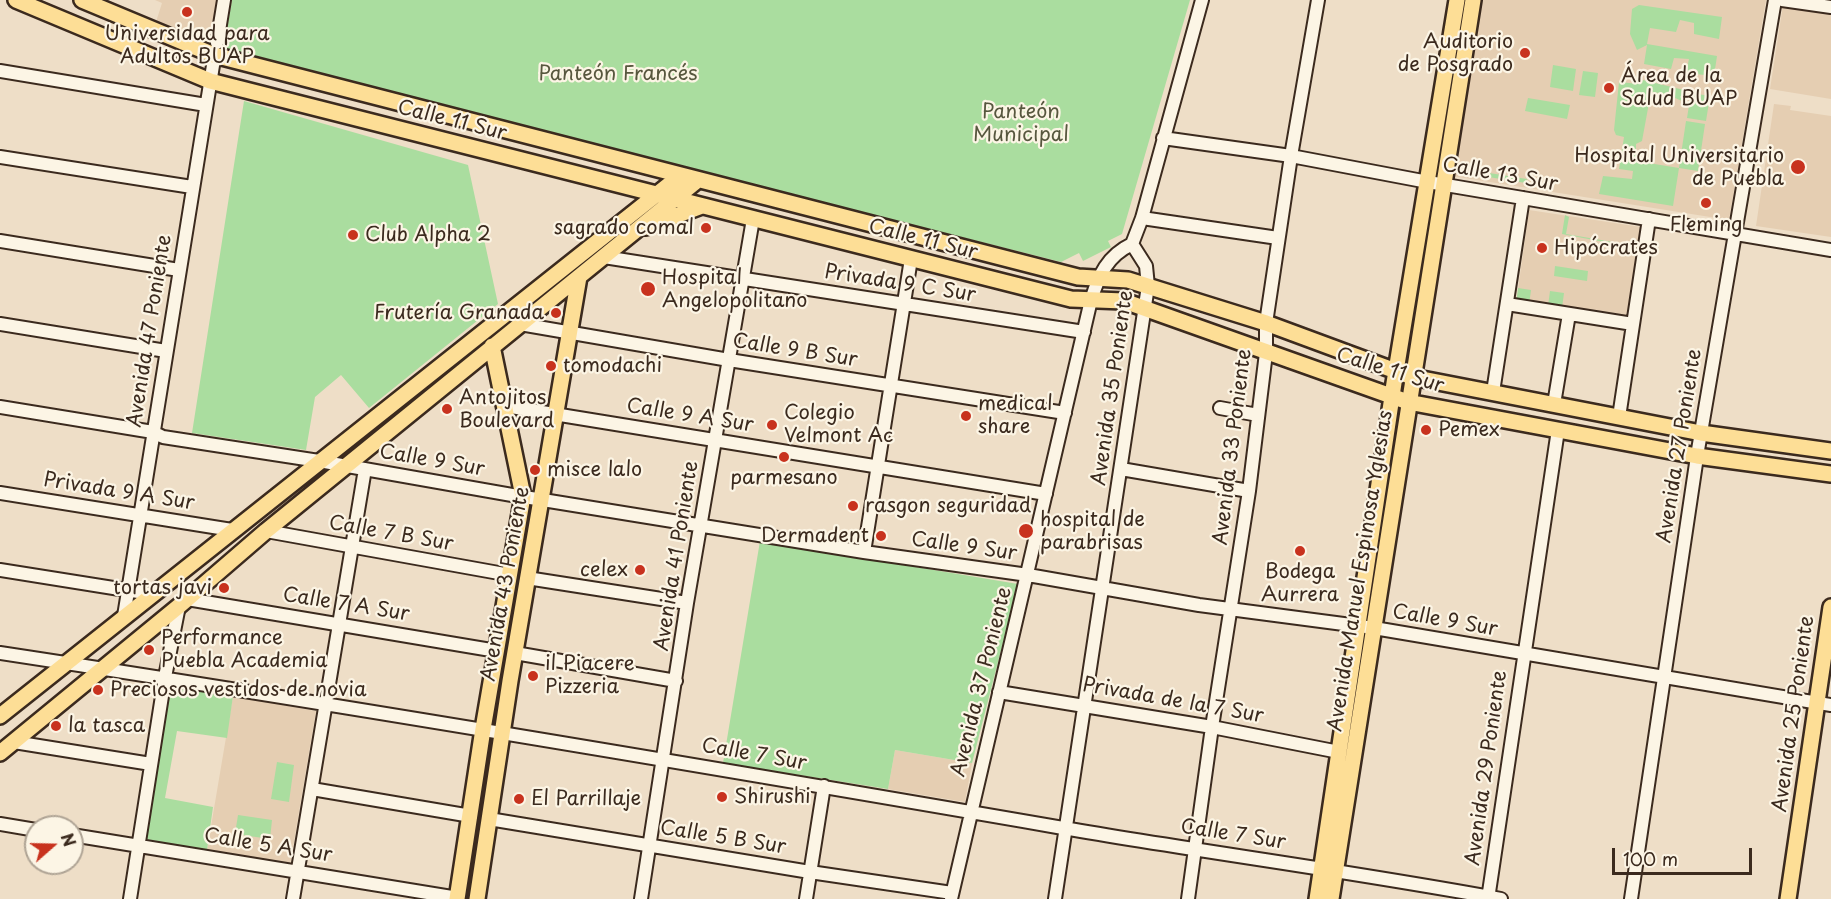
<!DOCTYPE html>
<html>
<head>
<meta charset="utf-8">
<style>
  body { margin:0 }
  #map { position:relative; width:1831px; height:899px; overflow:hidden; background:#eedec7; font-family:"Playpen Sans",sans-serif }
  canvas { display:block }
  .north { position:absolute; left:24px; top:815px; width:60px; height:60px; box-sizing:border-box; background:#fcf5e5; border:2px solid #afa495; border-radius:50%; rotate:70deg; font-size:16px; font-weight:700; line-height:24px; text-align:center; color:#3b2a1e }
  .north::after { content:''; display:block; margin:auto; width:21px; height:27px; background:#c8321e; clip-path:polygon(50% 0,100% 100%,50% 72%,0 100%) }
  .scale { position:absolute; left:1612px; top:848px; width:140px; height:27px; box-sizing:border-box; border:3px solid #3b2a1e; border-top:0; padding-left:8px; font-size:18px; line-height:21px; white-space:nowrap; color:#3b2a1e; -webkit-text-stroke:4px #fcf5e5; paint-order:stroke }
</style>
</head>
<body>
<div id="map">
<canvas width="1831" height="899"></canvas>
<div class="north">N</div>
<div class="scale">100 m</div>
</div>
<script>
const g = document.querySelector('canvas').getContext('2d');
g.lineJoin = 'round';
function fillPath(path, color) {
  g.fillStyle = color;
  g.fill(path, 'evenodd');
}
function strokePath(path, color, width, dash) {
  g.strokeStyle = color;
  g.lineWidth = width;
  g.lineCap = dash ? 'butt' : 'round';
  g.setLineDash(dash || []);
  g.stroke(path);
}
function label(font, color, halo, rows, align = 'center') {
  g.font = font + ' "Playpen Sans",sans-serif';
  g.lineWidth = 4.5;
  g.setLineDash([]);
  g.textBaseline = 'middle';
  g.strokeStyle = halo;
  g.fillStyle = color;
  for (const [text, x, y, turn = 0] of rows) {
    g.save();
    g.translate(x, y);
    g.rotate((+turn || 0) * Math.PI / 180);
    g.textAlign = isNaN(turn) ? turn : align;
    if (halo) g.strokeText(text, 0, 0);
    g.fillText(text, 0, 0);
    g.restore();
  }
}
const built = new Path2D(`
  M 155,0 L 218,0 L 213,31 L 208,44 L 156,22 L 162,3 Z
  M 1480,0 L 1766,0 L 1729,220 L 1452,176 Z
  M 1783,5 L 1831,12 L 1831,99 L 1770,89 Z
  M 1774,104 L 1791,106 L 1790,110 L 1831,116 L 1831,237 L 1756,226 Z
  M 1529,210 L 1641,227 L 1628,315 L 1622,320 L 1516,304 Z
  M 233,696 L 316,711 L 290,865 L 207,850 Z
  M 895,750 L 972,763 L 965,802 L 888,789 Z`);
const green = new Path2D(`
  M 232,0 L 1190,0 L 1122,234 L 1108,241 L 1111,247 L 1083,261 L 1079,253 L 1061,262 L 673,165 L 239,52 L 236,58 L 223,51 Z
  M 1639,5 L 1722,17 L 1719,39 L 1694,34 L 1694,23 L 1680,20 L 1676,32 L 1650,28 L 1647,44 L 1717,56 L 1714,76 L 1686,73 L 1689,59 L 1674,58 L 1671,69 L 1644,64 L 1647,45 L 1637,50 L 1630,34 L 1632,9 Z
  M 1553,65 L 1576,69 L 1573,91 L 1550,87 Z
  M 1583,71 L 1598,73 L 1595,97 L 1579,95 Z
  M 1643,80 L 1684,90 L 1682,101 L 1666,94 L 1651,92 L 1642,141 L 1636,144 L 1636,161 L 1679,168 L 1686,121 L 1705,124 L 1698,171 L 1679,168 L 1673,206 L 1599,194 L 1603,176 L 1632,179 L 1633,171 L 1619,169 L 1624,137 L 1616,135 L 1614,130 L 1619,82 L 1639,84 Z
  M 1691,93 L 1710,96 L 1706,121 L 1687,118 Z
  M 1528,98 L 1570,105 L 1567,119 L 1525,111 Z
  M 244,101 L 468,165 L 498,304 L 369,408 L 341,375 L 315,397 L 306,450 L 192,433 Z
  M 1483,172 L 1527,179 L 1526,183 L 1482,176 Z
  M 1565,215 L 1569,217 L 1566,234 L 1636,246 L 1636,248 L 1562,234 Z
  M 1555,266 L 1588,271 L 1587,281 L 1554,276 Z
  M 1518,288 L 1531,290 L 1529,305 L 1516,304 Z
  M 1550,291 L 1564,293 L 1562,308 L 1548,306 Z
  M 760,541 L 1018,584 L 972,763 L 895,750 L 888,789 L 723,763 Z
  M 171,684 L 233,696 L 227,738 L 177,731 L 165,798 L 213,807 L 207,850 L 145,839 L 165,687 Z
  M 277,762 L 294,765 L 289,802 L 271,799 Z
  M 238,815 L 272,820 L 270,839 L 235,834 Z`);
const minor = new Path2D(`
  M 1782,0 L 1831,7
  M 217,43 L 224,0
  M 0,71 L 206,105
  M 1163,138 L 1291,156 L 1428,182 L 1831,250
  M 0,157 L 192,187
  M 1142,218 L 1278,238
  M 0,241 L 179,270
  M 1132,244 L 1142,218 L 1202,0
  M 604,257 L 1084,332
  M 1507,304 L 1633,324
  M 0,324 L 166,351
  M 520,324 L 729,360 L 1065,413
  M 1493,392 L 1523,198
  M 1554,404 L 1569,314
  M 505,406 L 1046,494
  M 0,407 L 153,432 L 163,437 L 319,461 L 512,495 L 864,552 L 1028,575 L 1199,605 L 1374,628 L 1831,705
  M 1220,408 L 1258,415
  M 1619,417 L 1649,219
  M 1121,469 L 1249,491
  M 0,493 L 232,530
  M 266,531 L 510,575
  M 864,552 L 911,259
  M 0,570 L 151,594
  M 527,578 L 687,603
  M 187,599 L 497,651
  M 124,616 L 215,53
  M 0,653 C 355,707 709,767 1063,828 C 1209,853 1356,872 1501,899
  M 515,653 L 676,681
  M 999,692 L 1212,727 L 1339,752
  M 14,742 L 151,764
  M 312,789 L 471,816
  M 489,819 L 810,872 L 952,893
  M 0,824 L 36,830
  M 72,835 L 458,898
  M 130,899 L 165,677 L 179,606
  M 293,899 L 365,469
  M 641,899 L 687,603 L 753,219
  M 806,899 L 824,786
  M 951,899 L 1091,300 C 1099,275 1107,256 1132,244
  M 1055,899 L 1148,286 L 1146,266 L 1132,244
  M 1188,899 L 1212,727 L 1249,491 L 1266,353 L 1266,323 L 1291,156 L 1318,0
  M 1488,899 L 1558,430
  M 1631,899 L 1698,450 L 1775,0`);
const major = new Path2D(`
  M 16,0 L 210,81 L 1071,299 L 1124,301 L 1408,402 L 1697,456 L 1831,474
  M 82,0 L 214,55 L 1078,277 L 1128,280 L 1266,323 L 1412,377 L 1701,433 L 1831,451
  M 646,227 L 702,206
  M 0,716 L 681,175
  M 0,753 L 179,606 L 266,531 L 698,180
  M 457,899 L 483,729 L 523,496 L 492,346
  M 477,899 L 510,681 L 579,277
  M 1317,899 L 1394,383 L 1457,0
  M 1331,899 L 1473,0
  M 1788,899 L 1831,607`);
const markers = [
  [187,12,6,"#c8321e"],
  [1525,53,6,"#c8321e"],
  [1609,88,6,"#c8321e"],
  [1798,167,8,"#c8321e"],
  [1706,203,6,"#c8321e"],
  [706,228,6,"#c8321e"],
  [353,235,6,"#c8321e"],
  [1542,248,6,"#c8321e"],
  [648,289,8,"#c8321e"],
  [556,313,6,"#c8321e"],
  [551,366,6,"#c8321e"],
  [447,409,6,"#c8321e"],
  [966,416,6,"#c8321e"],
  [772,425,6,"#c8321e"],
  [1426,430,6,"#c8321e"],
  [784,457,6,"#c8321e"],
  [535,470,6,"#c8321e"],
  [853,506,6,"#c8321e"],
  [1026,531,8,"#c8321e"],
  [881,536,6,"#c8321e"],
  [1300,551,6,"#c8321e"],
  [640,570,6,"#c8321e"],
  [224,588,6,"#c8321e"],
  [149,650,6,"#c8321e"],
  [533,676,6,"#c8321e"],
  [98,690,6,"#c8321e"],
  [56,726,6,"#c8321e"],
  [722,797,6,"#c8321e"],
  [519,799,6,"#c8321e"]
];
const poiNames = [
  ["Universidad para",187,34,"center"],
  ["Adultos BUAP",187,57,"center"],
  ["Auditorio",1513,42,"right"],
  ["de Posgrado",1513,65,"right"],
  ["Área de la",1621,76],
  ["Salud BUAP",1621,99],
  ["Hospital Universitario",1784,156,"right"],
  ["de Puebla",1784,179,"right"],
  ["Fleming",1706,225,"center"],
  ["sagrado comal",694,228,"right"],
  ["Club Alpha 2",365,235],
  ["Hipócrates",1554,248],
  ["Hospital",662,278],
  ["Angelopolitano",662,301],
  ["Frutería Granada",544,313,"right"],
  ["tomodachi",563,366],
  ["Antojitos",459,398],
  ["Boulevard",459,421],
  ["medical",978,404],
  ["share",978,427],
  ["Colegio",784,413],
  ["Velmont Ac",784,436],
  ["Pemex",1438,430],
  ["misce lalo",547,470],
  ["parmesano",784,478,"center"],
  ["rasgon seguridad",865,506],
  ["hospital de",1040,520],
  ["parabrisas",1040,543],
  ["Dermadent",869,536,"right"],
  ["celex",628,570,"right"],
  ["Bodega",1300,572,"center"],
  ["Aurrera",1300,595,"center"],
  ["tortas javi",212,588,"right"],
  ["Performance",161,638],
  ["Puebla Academia",161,661],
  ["il Piacere",545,664],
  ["Pizzeria",545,687],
  ["Preciosos vestidos de novia",110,690],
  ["la tasca",68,726],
  ["Shirushi",734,797],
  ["El Parrillaje",531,799]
];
const parkNames = [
  ["Panteón Francés",618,74],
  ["Panteón",1021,112],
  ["Municipal",1021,135]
];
const streetNames = [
  ["Calle 11 Sur",452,121,14],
  ["Calle 13 Sur",1500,175,10],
  ["Calle 11 Sur",923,240,14],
  ["Privada 9 C Sur",900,284,9],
  ["Avenida 47 Poniente",150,331,-81],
  ["Calle 9 B Sur",795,351,9],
  ["Calle 11 Sur",1390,371,17],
  ["Avenida 35 Poniente",1113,388,-82],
  ["Calle 9 A Sur",690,416,9],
  ["Avenida 27 Poniente",1680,446,-81],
  ["Avenida 33 Poniente",1233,447,-83],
  ["Calle 9 Sur",432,461,10],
  ["Privada 9 A Sur",119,492,9],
  ["Calle 7 B Sur",391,534,10],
  ["Calle 9 Sur",964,547,8],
  ["Avenida 41 Poniente",677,556,-81],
  ["Avenida Manuel Espinosa Yglesias",1361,571,-81],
  ["Avenida 43 Poniente",506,584,-80],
  ["Calle 7 A Sur",346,605,9],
  ["Calle 9 Sur",1445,621,10],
  ["Avenida 37 Poniente",982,682,-76],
  ["Privada de la 7 Sur",1173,701,10],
  ["Avenida 25 Poniente",1794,714,-82],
  ["Calle 7 Sur",754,755,10],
  ["Avenida 29 Poniente",1487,768,-82],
  ["Calle 7 Sur",1233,835,9],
  ["Calle 5 B Sur",723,838,9],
  ["Calle 5 A Sur",268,846,9]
];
fillPath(built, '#e5ceb2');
fillPath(green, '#aadd9f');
strokePath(minor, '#3b2a1e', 16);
strokePath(major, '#3b2a1e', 20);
strokePath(minor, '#fcf5e5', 12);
strokePath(major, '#fdde96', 15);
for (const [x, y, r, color] of markers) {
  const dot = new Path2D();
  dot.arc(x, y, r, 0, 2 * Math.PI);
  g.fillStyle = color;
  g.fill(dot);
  strokePath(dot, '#fcf5e5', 2);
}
label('20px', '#3b2a1e', '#fcf5e5', poiNames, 'left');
label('20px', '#57573e', '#fcf5e5', parkNames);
label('20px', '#3b2a1e', '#fcf5e5', streetNames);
</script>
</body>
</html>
